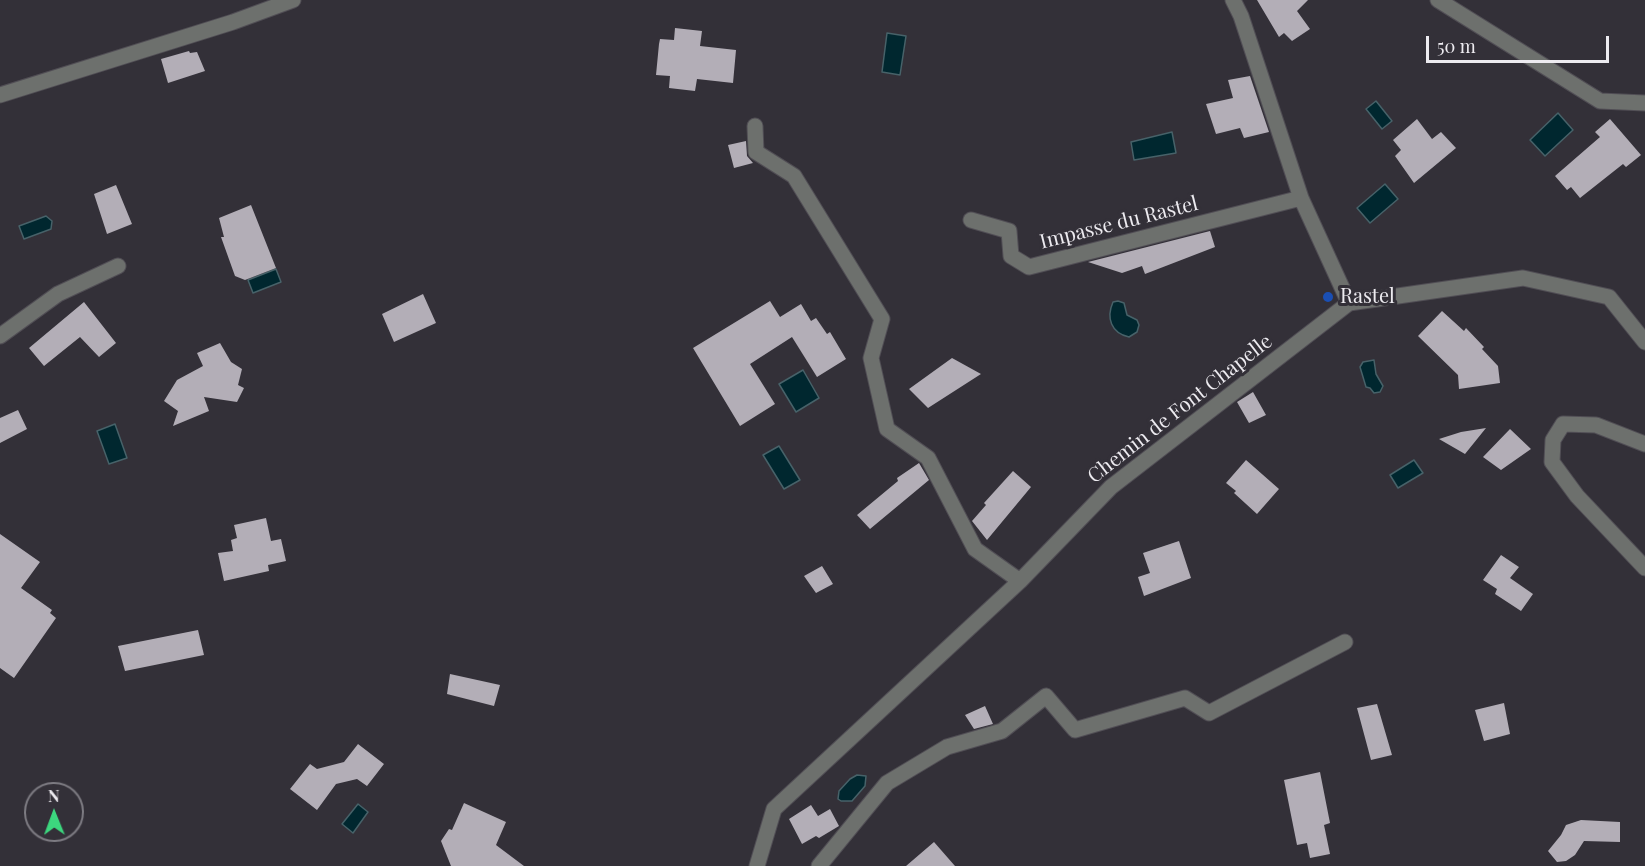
<!DOCTYPE html>
<html>
<head>
<meta charset="utf-8">
<style>
  body { margin:0 }
  #map { position:relative; width:1645px; height:866px; overflow:hidden; background:#333038; font-family:"Playfair Display",serif }
  canvas { display:block }
  .north { position:absolute; left:24px; top:782px; width:60px; height:60px; box-sizing:border-box; background:#333038; border:2px solid #7d7b82; border-radius:50%; rotate:359deg; font-size:16px; font-weight:700; line-height:24px; text-align:center; color:#edebf0 }
  .north::after { content:''; display:block; margin:auto; width:21px; height:27px; background:#3cd77e; clip-path:polygon(50% 0,100% 100%,50% 72%,0 100%) }
  .scale { position:absolute; left:1426px; top:36px; width:183px; height:27px; box-sizing:border-box; border:3px solid #edebf0; border-top:0; padding-left:8px; font-size:18px; line-height:21px; white-space:nowrap; color:#edebf0; -webkit-text-stroke:4px #333038; paint-order:stroke }
</style>
</head>
<body>
<div id="map">
<canvas width="1645" height="866"></canvas>
<div class="north">N</div>
<div class="scale">50 m</div>
</div>
<script>
const g = document.querySelector('canvas').getContext('2d');
g.lineJoin = 'round';
function fillPath(path, color) {
  g.fillStyle = color;
  g.fill(path, 'evenodd');
}
function strokePath(path, color, width, dash) {
  g.strokeStyle = color;
  g.lineWidth = width;
  g.lineCap = dash ? 'butt' : 'round';
  g.setLineDash(dash || []);
  g.stroke(path);
}
function label(font, color, halo, rows, align = 'center') {
  g.font = font + ' "Playfair Display",serif';
  g.lineWidth = 6;
  g.setLineDash([]);
  g.textBaseline = 'middle';
  g.strokeStyle = halo;
  g.fillStyle = color;
  for (const [text, x, y, turn = 0] of rows) {
    g.save();
    g.translate(x, y);
    g.rotate((+turn || 0) * Math.PI / 180);
    g.textAlign = isNaN(turn) ? turn : align;
    if (halo) g.strokeText(text, 0, 0);
    g.fillText(text, 0, 0);
    g.restore();
  }
}
const water = new Path2D(`
  M 887,33 L 906,36 L 900,75 L 882,72 Z
  M 1376,101 L 1392,121 L 1382,129 L 1366,109 Z
  M 1558,113 L 1573,130 L 1545,156 L 1530,140 Z
  M 1172,132 L 1176,153 L 1134,160 L 1131,142 Z
  M 1385,184 L 1398,199 L 1370,223 L 1357,208 Z
  M 46,216 L 52,221 L 51,229 L 24,239 L 19,226 Z
  M 276,269 L 281,282 L 253,293 L 248,280 Z
  M 1118,301 L 1124,303 L 1127,315 L 1137,320 L 1139,325 L 1137,332 L 1129,337 C 1111,333 1106,318 1113,302 Z
  M 1374,360 L 1376,374 L 1383,386 L 1380,392 L 1374,393 L 1370,388 L 1366,387 L 1360,367 L 1363,362 Z
  M 803,370 L 819,398 L 796,412 L 779,384 Z
  M 115,424 L 127,458 L 109,464 L 97,431 Z
  M 779,446 L 800,480 L 784,489 L 763,455 Z
  M 1414,460 L 1423,473 L 1398,488 L 1390,475 Z
  M 857,775 L 866,776 L 865,786 L 852,801 L 841,801 L 838,799 L 839,791 L 850,779 Z
  M 358,804 L 368,812 L 353,833 L 342,824 Z`);
const building = new Path2D(`
  M 1257,0 L 1308,0 L 1297,11 L 1310,29 L 1292,41 L 1284,33 L 1279,37 Z
  M 675,28 L 702,31 L 700,46 L 736,50 L 733,83 L 697,79 L 695,91 L 669,88 L 670,76 L 656,75 L 659,44 L 660,39 L 674,40 Z
  M 189,51 L 190,53 L 197,52 L 205,71 L 168,83 L 161,59 Z
  M 1250,76 L 1269,132 L 1244,138 L 1240,128 L 1216,134 L 1206,104 L 1233,98 L 1228,80 Z
  M 1417,119 L 1432,139 L 1441,132 L 1456,148 L 1414,183 L 1395,156 L 1401,150 L 1393,140 Z
  M 1610,119 L 1641,155 L 1626,167 L 1623,164 L 1580,198 L 1571,187 L 1567,190 L 1555,176 L 1600,137 L 1595,132 Z
  M 746,141 L 747,156 L 753,163 L 734,168 L 728,145 Z
  M 116,185 L 132,224 L 107,234 L 94,194 Z
  M 251,205 L 276,268 L 245,280 L 235,276 L 221,237 L 224,237 L 219,218 Z
  M 1210,231 L 1215,247 L 1145,274 L 1142,266 L 1122,273 L 1088,262 Z
  M 423,294 L 436,323 L 394,342 L 382,314 Z
  M 770,301 L 780,317 L 801,304 L 811,321 L 816,318 L 827,334 L 830,332 L 846,359 L 817,377 L 792,337 L 750,364 L 775,404 L 740,426 L 693,348 Z
  M 84,302 L 116,343 L 99,357 L 80,337 L 44,366 L 29,348 Z
  M 1442,311 L 1464,331 L 1466,328 L 1484,347 L 1482,349 L 1498,366 L 1500,383 L 1459,389 L 1458,375 L 1418,336 Z
  M 220,343 L 231,362 L 242,369 L 238,385 L 244,388 L 237,402 L 204,397 L 209,411 L 173,426 L 178,411 L 164,401 L 177,380 L 203,366 L 197,353 Z
  M 952,358 L 981,374 L 928,408 L 909,389 Z
  M 1253,392 L 1266,415 L 1249,423 L 1237,402 Z
  M 18,410 L 27,429 L 0,443 L 0,418 Z
  M 1486,428 L 1465,454 L 1439,439 L 1461,432 Z
  M 1510,429 L 1531,449 L 1501,470 L 1483,457 Z
  M 1246,460 L 1279,489 L 1257,514 L 1234,493 L 1236,491 L 1226,483 Z
  M 919,463 L 929,480 L 870,529 L 857,515 L 898,481 L 897,478 Z
  M 1013,471 L 1031,487 L 987,540 L 972,521 L 986,505 L 984,503 Z
  M 266,518 L 271,541 L 281,539 L 286,561 L 268,565 L 269,571 L 224,581 L 218,553 L 233,551 L 231,540 L 237,538 L 234,525 Z
  M 0,534 L 40,562 L 21,588 L 52,610 L 50,613 L 56,618 L 14,678 L 0,668 Z
  M 1179,541 L 1191,578 L 1144,596 L 1138,577 L 1150,573 L 1143,553 Z
  M 1501,555 L 1519,567 L 1510,578 L 1533,594 L 1521,611 L 1495,594 L 1497,589 L 1483,580 Z
  M 822,566 L 833,584 L 816,593 L 804,576 Z
  M 198,630 L 204,655 L 125,671 L 118,646 Z
  M 450,674 L 500,685 L 494,706 L 447,694 Z
  M 1504,703 L 1510,734 L 1484,741 L 1475,710 Z
  M 1377,704 L 1392,755 L 1371,760 L 1357,708 Z
  M 985,706 L 993,724 L 974,729 L 965,715 Z
  M 358,744 L 384,764 L 367,786 L 357,779 L 336,784 L 317,810 L 290,789 L 310,764 L 317,769 L 344,762 Z
  M 1320,772 L 1330,823 L 1324,825 L 1330,854 L 1310,858 L 1307,843 L 1297,845 L 1284,780 Z
  M 464,803 L 506,822 L 496,845 L 524,866 L 451,866 L 441,841 L 449,829 L 452,830 Z
  M 811,805 L 818,816 L 830,809 L 839,826 L 819,838 L 816,836 L 802,844 L 789,819 Z
  M 1581,820 L 1620,822 L 1620,842 L 1584,841 L 1575,855 L 1566,861 L 1557,862 L 1548,851 L 1561,835 L 1566,825 Z
  M 934,842 L 955,866 L 906,866 Z`);
const minor = new Path2D(`
  M 1233,0 L 1241,16 L 1301,198 L 1349,303
  M 1438,0 L 1600,101 L 1645,103
  M 0,95 L 233,22 L 293,0
  M 755,126 L 756,152 L 794,176 L 882,319 L 871,358 L 887,429 L 928,458 L 975,549 L 1020,581
  M 971,220 L 1009,231 L 1011,256 L 1029,267 L 1301,198
  M 0,336 L 58,294 L 118,266
  M 1645,444 L 1596,425 L 1563,424 L 1553,440 L 1552,462 L 1577,496 L 1645,568
  M 757,866 L 774,809 L 1020,581 L 1111,487 L 1349,303 L 1523,278 L 1609,297 L 1645,342
  M 819,866 L 887,783 L 947,747 L 1002,731 L 1046,696 L 1075,730 L 1185,698 L 1209,713 L 1345,642`);
const markers = [
  [1328,297,6,"#1a4fb4"]
];
const streetNames = [
  ["Impasse du Rastel",1119,223,-14],
  ["Chemin de Font Chapelle",1180,409,-38]
];
const poiNames = [
  ["Rastel",1340,297]
];
fillPath(water, '#00272f');
strokePath(water, '#476269', 1.5);
fillPath(building, '#b3aeb7');
strokePath(minor, '#514e55', 17);
strokePath(minor, '#6d706d', 15);
for (const [x, y, r, color] of markers) {
  const dot = new Path2D();
  dot.arc(x, y, r, 0, 2 * Math.PI);
  g.fillStyle = color;
  g.fill(dot);
  strokePath(dot, '#333038', 2);
}
label('20px', '#edebf0', '#333038', streetNames);
label('20px', '#edebf0', '#333038', poiNames, 'left');
</script>
</body>
</html>
